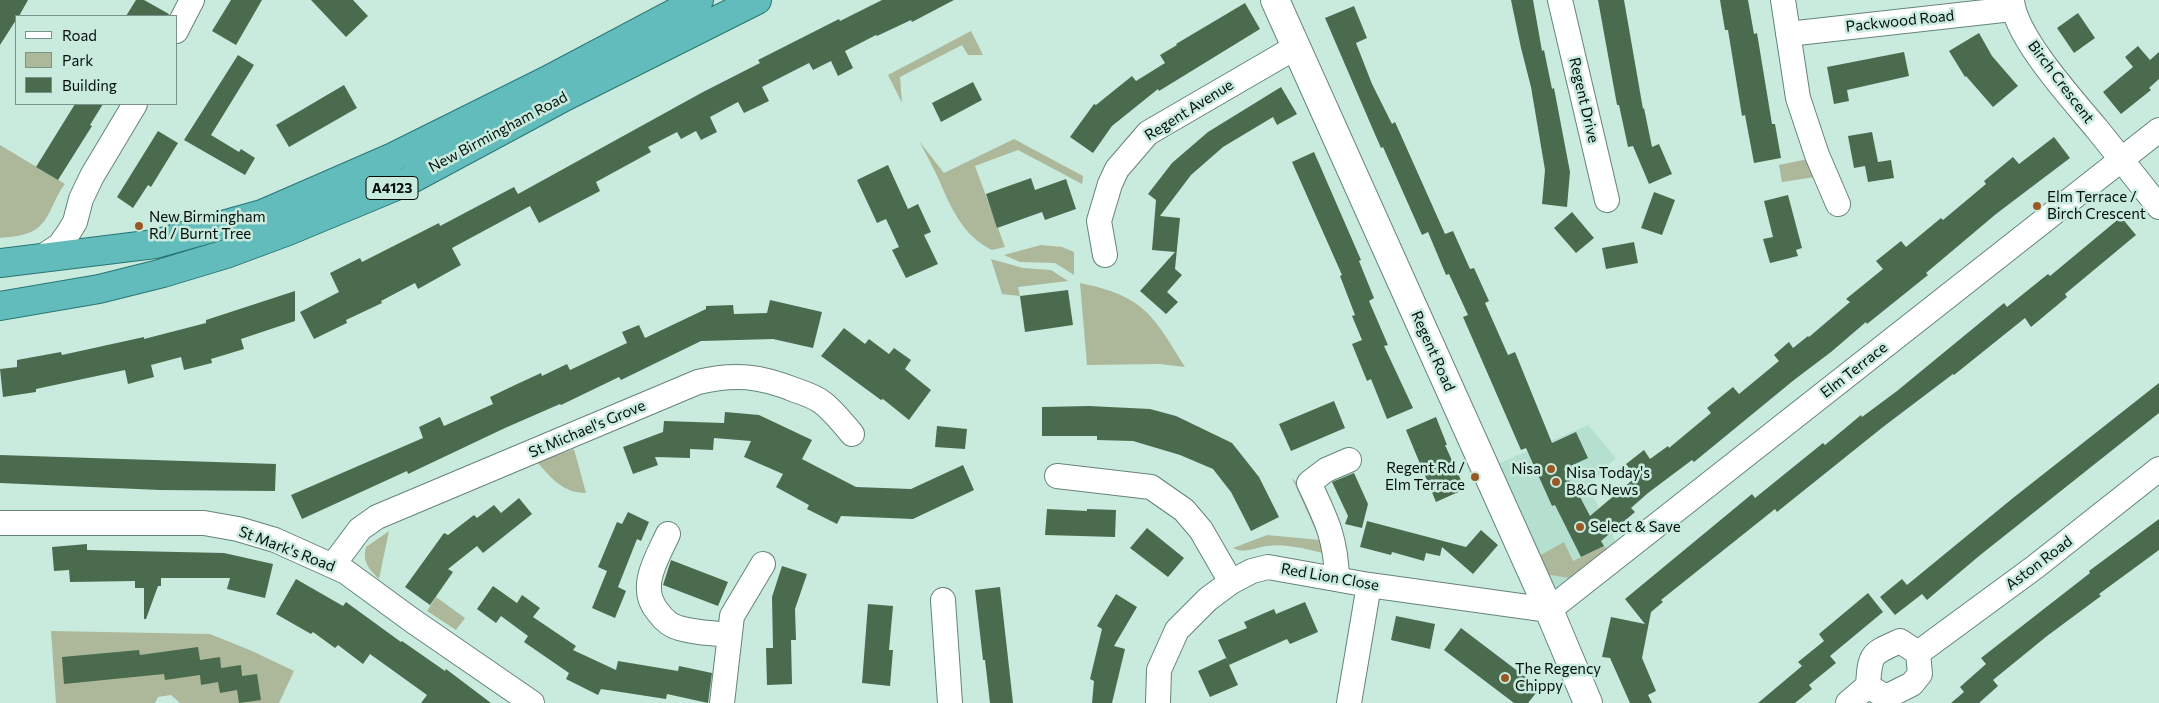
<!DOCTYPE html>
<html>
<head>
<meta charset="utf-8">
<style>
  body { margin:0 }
  #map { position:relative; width:2159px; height:703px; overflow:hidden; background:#c9ebde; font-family:Commissioner,sans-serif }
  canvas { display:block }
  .legend { position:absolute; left:15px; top:15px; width:162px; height:90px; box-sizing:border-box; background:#c9ebde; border:1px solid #7a938a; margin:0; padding:6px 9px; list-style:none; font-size:15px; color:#040f0b }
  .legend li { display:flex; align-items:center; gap:10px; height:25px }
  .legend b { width:25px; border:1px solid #7a938a }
</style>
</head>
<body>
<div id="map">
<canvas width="2159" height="703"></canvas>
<ul class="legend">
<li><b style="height:6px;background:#fff"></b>Road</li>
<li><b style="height:14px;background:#adb89b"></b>Park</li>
<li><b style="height:14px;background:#4a6b4e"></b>Building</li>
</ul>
</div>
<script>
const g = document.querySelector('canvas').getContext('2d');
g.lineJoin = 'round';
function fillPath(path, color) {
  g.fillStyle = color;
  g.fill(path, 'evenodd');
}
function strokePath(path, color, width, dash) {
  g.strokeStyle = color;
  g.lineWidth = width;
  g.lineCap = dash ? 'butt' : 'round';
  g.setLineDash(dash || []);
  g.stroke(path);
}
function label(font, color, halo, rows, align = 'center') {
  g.font = font + ' Commissioner,sans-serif';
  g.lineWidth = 5;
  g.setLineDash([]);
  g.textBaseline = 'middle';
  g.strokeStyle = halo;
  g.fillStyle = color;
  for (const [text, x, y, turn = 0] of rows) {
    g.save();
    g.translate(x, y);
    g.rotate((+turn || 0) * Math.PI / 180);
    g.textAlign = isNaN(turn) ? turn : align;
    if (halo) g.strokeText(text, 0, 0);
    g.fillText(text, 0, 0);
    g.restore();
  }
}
const built = new Path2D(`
  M 1588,425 L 1616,458 L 1588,486 L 1617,544 L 1549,610 L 1486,469 Z`);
const green = new Path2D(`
  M 971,31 L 983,55 L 968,55 L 962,45 L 900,77 L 902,103 L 888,75 Z
  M 1014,139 L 1083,176 L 1082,184 L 1018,150 L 975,166 L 1005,247 L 992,250 C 963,236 951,208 939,180 C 933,167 926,154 919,141 L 944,173 Z
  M 0,145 L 65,184 C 53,198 50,224 31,232 C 22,236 10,237 0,238 Z
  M 1808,159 L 1815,177 L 1782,182 L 1779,165 Z
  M 1041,245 L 1062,247 L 1074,252 L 1074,275 L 1055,263 L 1020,262 L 1004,255 Z
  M 991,259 L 1023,268 L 1051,270 L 1068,281 L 1018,287 L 1020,296 L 1002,294 Z
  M 1080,283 C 1144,296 1153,315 1185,367 L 1159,364 L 1087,365 Z
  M 574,449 L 586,493 C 563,493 551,478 537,462 Z
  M 1292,478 L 1300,486 L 1328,554 C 1308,550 1287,543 1267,546 C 1254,548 1245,554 1233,548 L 1267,535 L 1320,540 Z
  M 389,531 L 379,579 C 369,569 362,562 366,547 Z
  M 1564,542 L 1573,561 L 1604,546 L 1609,551 L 1575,579 L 1545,574 L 1537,557 Z
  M 436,597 L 465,618 L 456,630 L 427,611 Z
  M 51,631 L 210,634 L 252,651 L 294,671 L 279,703 L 180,703 L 171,695 L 158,697 L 155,703 L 56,703 Z`);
const building = new Path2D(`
  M 0,0 L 28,0 L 19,16 L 16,16 L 16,20 L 0,45 Z
  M 136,0 L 144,0 L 169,14 L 168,16 L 126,16 Z
  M 231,0 L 262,0 L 236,45 L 212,31 Z
  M 311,0 L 353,0 L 368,16 L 346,37 Z
  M 882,0 L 954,0 L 912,22 L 911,20 L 877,36 L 876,35 L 845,51 L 853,68 L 838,76 L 831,61 L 813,70 L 809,63 L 762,87 L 769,101 L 744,113 L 738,102 L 710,117 L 717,132 L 701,140 L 696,131 L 681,139 L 677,132 L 648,147 L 651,152 L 596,182 L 600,191 L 539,223 L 530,206 L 452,248 L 461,265 L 418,289 L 415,283 L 381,301 L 382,303 L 346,320 L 347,323 L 314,339 L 300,312 L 339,292 L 330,273 L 360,258 L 362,262 L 439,223 L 440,226 L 514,187 L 518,194 L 703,92 L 760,63 L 758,60 L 839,19 L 840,21 Z
  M 1511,0 L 1533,0 L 1542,51 L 1544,50 L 1552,89 L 1554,88 L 1570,172 L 1567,207 L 1542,204 L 1545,170 L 1531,87 L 1521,48 Z
  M 1598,0 L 1624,0 L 1643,109 L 1644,108 L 1652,147 L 1659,144 L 1672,174 L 1649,184 L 1633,146 L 1628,147 L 1619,105 L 1617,105 Z
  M 1720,0 L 1748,0 L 1754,34 L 1757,33 L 1772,124 L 1775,124 L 1781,158 L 1754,163 L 1745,115 L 1742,116 L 1728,30 L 1725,30 Z
  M 1245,3 L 1260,29 L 1159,91 L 1158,89 L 1112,126 L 1093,153 L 1070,137 L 1094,104 L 1096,105 L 1132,76 L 1136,81 L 1165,63 L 1160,55 L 1177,45 L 1176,44 Z
  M 1354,6 L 1367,38 L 1356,43 L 1372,84 L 1392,124 L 1395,122 L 1445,234 L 1453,231 L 1470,269 L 1474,268 L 1489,301 L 1485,303 L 1508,355 L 1515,352 L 1552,443 L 1576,432 L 1588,458 L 1564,469 L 1578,498 L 1580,497 L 1590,516 L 1636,477 L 1626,464 L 1644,450 L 1650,459 L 1668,446 L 1669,448 L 1711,413 L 1707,408 L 1733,387 L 1739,394 L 1779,361 L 1774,355 L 1789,342 L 1793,348 L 1808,336 L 1809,337 L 1850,302 L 1846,299 L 1883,269 L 1876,261 L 1901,241 L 1906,247 L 1941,218 L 1943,220 L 1986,184 L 1984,181 L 2013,157 L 2019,164 L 2054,137 L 2070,158 L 1996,214 L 1926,273 L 1928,275 L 1867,324 L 1866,322 L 1831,352 L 1794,380 L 1694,462 L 1692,460 L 1648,493 L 1631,508 L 1635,512 L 1601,541 L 1604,546 L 1581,557 L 1555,505 L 1552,506 L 1526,448 L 1521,450 L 1463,317 L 1468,315 L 1449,274 L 1446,275 L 1428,232 L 1422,235 L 1383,147 L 1381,148 L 1374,132 L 1325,18 Z
  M 2078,13 L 2095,38 L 2074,53 L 2057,28 Z
  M 1979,33 L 1992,56 L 2018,86 L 1993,107 L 1966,76 L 1965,77 L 1949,51 Z
  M 2138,46 L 2150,60 L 2159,52 L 2159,79 L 2149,88 L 2151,90 L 2121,114 L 2103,92 L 2133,67 L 2125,57 Z
  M 1904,52 L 1909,76 L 1847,90 L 1849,101 L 1834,104 L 1827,67 Z
  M 238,55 L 254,65 L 211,135 L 239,152 L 241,149 L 255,158 L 245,175 L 184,140 Z
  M 973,82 L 982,100 L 941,122 L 932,103 Z
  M 344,85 L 357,108 L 289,147 L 276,125 Z
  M 1281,87 L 1297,114 L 1277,125 L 1273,117 L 1223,147 L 1191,175 L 1160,216 L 1180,218 L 1175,269 L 1182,275 L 1167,292 L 1178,302 L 1166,314 L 1140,291 L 1175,252 L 1152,250 L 1156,200 L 1148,194 L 1172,163 L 1208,132 Z
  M 75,104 L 103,104 L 90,125 L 92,126 L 58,180 L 36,167 Z
  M 158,131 L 178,143 L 151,187 L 148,185 L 133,208 L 117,197 Z
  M 1872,132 L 1878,162 L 1891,160 L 1894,178 L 1868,182 L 1865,166 L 1854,168 L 1848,136 Z
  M 1314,152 L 1361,260 L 1359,261 L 1374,298 L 1369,301 L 1388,345 L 1384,346 L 1413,408 L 1387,419 L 1371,379 L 1367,381 L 1352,344 L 1362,340 L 1352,316 L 1355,315 L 1340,276 L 1342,275 L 1292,162 Z
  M 888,165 L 908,209 L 918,204 L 931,232 L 924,235 L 938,264 L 906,278 L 892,250 L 899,247 L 886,219 L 877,223 L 857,180 Z
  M 1031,178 L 1035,190 L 1066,179 L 1076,209 L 1045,220 L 1042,212 L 997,228 L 986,194 Z
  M 1654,192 L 1675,200 L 1662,235 L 1641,228 Z
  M 1788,195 L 1802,248 L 1796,250 L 1798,256 L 1770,263 L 1763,239 L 1773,237 L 1764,201 Z
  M 1572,212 L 1594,238 L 1576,253 L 1554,228 Z
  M 2121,217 L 2136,235 L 2065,294 L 2067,297 L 2031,327 L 2025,318 L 1954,375 L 1953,374 L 1883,427 L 1777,512 L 1775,509 L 1661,600 L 1663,602 L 1651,612 L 1642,658 L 1656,691 L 1648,695 L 1652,703 L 1630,703 L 1610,658 L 1602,657 L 1611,617 L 1645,624 L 1625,599 L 1752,494 L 1755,498 L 1823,443 L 1825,445 L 1861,415 L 1862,417 L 1897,391 L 2004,303 L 2007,307 L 2048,274 L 2050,276 Z
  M 1634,242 L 1638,263 L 1606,269 L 1602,248 Z
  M 1068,290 L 1073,325 L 1025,332 L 1020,296 Z
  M 295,291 L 295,321 L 241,339 L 244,349 L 211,359 L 212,363 L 184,370 L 181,357 L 151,365 L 154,377 L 128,384 L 125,370 L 36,389 L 36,392 L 3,397 L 0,369 L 17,367 L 17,360 L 61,352 L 62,355 L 144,337 L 144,339 L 206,323 L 206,320 Z
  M 770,300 L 822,312 L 813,348 L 773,339 L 701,341 L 621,380 L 619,377 L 561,405 L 560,404 L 505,428 L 408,474 L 407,471 L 302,519 L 291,495 L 423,438 L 419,427 L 440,417 L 444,426 L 493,404 L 490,397 L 515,385 L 541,373 L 542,376 L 567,364 L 570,370 L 627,343 L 622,332 L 639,325 L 645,338 L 706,309 L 706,306 L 733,305 L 734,314 L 767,313 Z
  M 844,328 L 865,344 L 869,339 L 889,354 L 894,348 L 911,360 L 905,369 L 931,390 L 909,420 L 883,399 L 881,400 L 821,356 Z
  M 2159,383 L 2159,413 L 1979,556 L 1927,600 L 1922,594 L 1895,615 L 1880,597 L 1902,579 L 1907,585 L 2013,498 Z
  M 1334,401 L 1345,428 L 1291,451 L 1279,424 Z
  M 1089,406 L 1150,409 L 1176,416 L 1232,443 L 1259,477 L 1279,517 L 1251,531 L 1231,492 L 1213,469 L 1180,455 L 1133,441 L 1097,440 L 1097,436 L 1042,436 L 1042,407 Z
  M 725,412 L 759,415 L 812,440 L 802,459 L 856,487 L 911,489 L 963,465 L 974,490 L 913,519 L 841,516 L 837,524 L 807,509 L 809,505 L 776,487 L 783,474 L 744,457 L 751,441 L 714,438 L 713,450 L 690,449 L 690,458 L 655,457 L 658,465 L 633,474 L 623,447 L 663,432 L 664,421 L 724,423 Z
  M 1436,417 L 1447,445 L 1445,445 L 1465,489 L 1436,502 L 1406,430 Z
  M 937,426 L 967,429 L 965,449 L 935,447 Z
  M 0,455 L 276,464 L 275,491 L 160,490 L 0,483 Z
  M 1354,473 L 1368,504 L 1362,528 L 1345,524 L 1348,516 L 1332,482 Z
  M 519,498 L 532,514 L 483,553 L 477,546 L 448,569 L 453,572 L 430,605 L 405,587 L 444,533 L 448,535 L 474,515 L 477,518 L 494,505 L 501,513 Z
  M 1047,509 L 1087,511 L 1087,509 L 1116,510 L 1115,537 L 1045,535 Z
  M 628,512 L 649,522 L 641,541 L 637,539 L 618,587 L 626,591 L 615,618 L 592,608 L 607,571 L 598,567 L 617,522 L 622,524 Z
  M 2159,519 L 2159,550 L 2099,594 L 2101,596 L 2047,636 L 1993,680 L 1998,686 L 1979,703 L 1951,703 L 1964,692 L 1960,687 L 1986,664 L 1981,658 L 2090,573 L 2089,571 Z
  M 1367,521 L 1466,547 L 1481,530 L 1498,545 L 1473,574 L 1442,547 L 1440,556 L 1426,553 L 1424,561 L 1392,552 L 1391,555 L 1360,547 Z
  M 1147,528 L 1184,558 L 1168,577 L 1130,548 Z
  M 87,544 L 87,550 L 224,553 L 273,564 L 265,598 L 227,589 L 230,578 L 161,578 L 161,586 L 158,586 L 146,619 L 144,619 L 144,588 L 135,588 L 135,581 L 70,582 L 69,570 L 54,571 L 52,547 Z
  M 671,560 L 728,582 L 718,606 L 663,585 Z
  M 782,566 L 807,574 L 795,609 L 796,640 L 791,640 L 792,684 L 767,685 L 766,648 L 773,648 L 772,597 Z
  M 296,579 L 343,606 L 346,602 L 401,642 L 402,641 L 445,671 L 446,669 L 491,703 L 421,703 L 427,695 L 370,654 L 363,664 L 338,645 L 335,648 L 313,632 L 311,634 L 276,614 Z
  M 493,586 L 517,603 L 522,595 L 540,608 L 533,617 L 576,646 L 573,650 L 616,670 L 618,661 L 678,671 L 679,666 L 712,673 L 708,703 L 667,694 L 666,699 L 601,689 L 598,695 L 566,679 L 569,673 L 524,642 L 528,636 L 501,616 L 496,623 L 477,609 Z
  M 1000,587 L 1009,667 L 1013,703 L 990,703 L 985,660 L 983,660 L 975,590 Z
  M 1868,593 L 1883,612 L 1830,656 L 1836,663 L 1809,685 L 1812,689 L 1795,703 L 1758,703 L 1802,666 L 1798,662 L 1824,641 L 1819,634 Z
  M 1116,594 L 1137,607 L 1114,646 L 1125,649 L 1112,703 L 1092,703 L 1094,681 L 1090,679 L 1102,629 L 1097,626 Z
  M 1305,602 L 1318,632 L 1290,644 L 1287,639 L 1229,665 L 1238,685 L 1210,697 L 1198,671 L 1226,658 L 1229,664 L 1218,640 L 1247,628 L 1244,622 L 1274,609 L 1276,614 Z
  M 868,604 L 893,606 L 889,650 L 893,650 L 890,686 L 862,683 Z
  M 1396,616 L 1435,624 L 1430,649 L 1391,640 Z
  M 1461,628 L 1540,688 L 1528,703 L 1514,703 L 1444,650 Z
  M 198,647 L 200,660 L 220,657 L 221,668 L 241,665 L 242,676 L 257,674 L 261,700 L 239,703 L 237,690 L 220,693 L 218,682 L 201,685 L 200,675 L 165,680 L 164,674 L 64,684 L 62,657 L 139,650 L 140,655 Z`);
const minor = new Path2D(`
  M 1560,0 L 1607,200
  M 1783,0 L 1798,98 L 1817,155 L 1838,204
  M 2012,0 C 2015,37 2073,100 2097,129 C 2118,155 2138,181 2159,207
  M 176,31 L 192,0
  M 1788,34 L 2012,9
  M 1105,255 L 1099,221 L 1110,184 L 1117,169 L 1148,133 L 1296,47
  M 39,259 L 60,245 L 67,235 L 75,222 L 81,199 L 92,176 L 135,104
  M 1057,476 L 1151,487 L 1184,510 L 1201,530 L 1231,582
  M 0,523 L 204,523 L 238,529 L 275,540 L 346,572 L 413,621 L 532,703
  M 668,534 C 657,558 637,588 658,612 C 663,619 671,626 679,628 C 695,633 713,633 729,635
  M 333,565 L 360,529 L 377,517 L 698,382 C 735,373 760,376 795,390 C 804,393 816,397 823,403 C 834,412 843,423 852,434
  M 1337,579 C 1336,538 1326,519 1309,483 L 1326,470 L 1349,460
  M 943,600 L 950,703
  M 1918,653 L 2035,567 L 2159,469
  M 722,703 L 732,616 L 763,564
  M 1158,703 L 1159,670 L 1177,630 L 1208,599 L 1231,582 L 1252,571 L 1268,567 L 1369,585 L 1549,610 L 2159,130
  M 1349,703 L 1369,585
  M 1848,703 L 1868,686 C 1870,653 1871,654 1900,641 L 1918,653 L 1920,674 L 1912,684 L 1886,697 L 1868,686`);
const tertiary = new Path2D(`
  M 1275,0 L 1549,610 L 1588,703`);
const trunk = new Path2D(`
  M 0,263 L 155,244 L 262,214 L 393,157 L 546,81 L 699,0
  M 0,306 L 99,289 L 163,273 L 226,254 L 288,231 L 406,182 L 566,96 L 757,0`);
const markers = [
  [2037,206,5,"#995824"],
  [139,226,5,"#995824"],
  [1551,469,5,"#995824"],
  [1475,477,5,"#995824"],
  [1556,482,5,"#995824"],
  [1580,527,5,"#995824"],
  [1505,678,5,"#995824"]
];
const shields = [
  [392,188,52]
];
const shieldNames = [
  ["A4123",392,188]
];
const streetNames = [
  ["Packwood Road",1900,21,-6],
  ["Birch Crescent",2061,82,53],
  ["Regent Drive",1584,100,77],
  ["Regent Avenue",1189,110,-32],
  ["New Birmingham Road",498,132,-28],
  ["Regent Road",1433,351,66],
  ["Elm Terrace",1854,370,-38],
  ["St Michael's Grove",587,429,-23],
  ["St Mark's Road",287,549,21],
  ["Aston Road",2039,563,-37],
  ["Red Lion Close",1330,577,10]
];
const poiNames = [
  ["Elm Terrace /",2047,197],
  ["Birch Crescent",2047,214],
  ["New Birmingham",149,217],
  ["Rd / Burnt Tree",149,234],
  ["Regent Rd /",1465,468,"right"],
  ["Elm Terrace",1465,485,"right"],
  ["Nisa",1541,469,"right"],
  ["Nisa Today's",1566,473],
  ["B&G News",1566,490],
  ["Select & Save",1590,527],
  ["The Regency",1515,669],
  ["Chippy",1515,686]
];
fillPath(built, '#b5e0d0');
fillPath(green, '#adb89b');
fillPath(building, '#4a6b4e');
strokePath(minor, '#658479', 26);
strokePath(tertiary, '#658479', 30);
strokePath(trunk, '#287573', 30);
strokePath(minor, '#fff', 24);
strokePath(tertiary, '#fff', 28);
strokePath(trunk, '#62bcbc', 28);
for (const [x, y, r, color] of markers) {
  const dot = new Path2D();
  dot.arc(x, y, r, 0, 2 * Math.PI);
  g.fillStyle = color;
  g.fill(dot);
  strokePath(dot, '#c9ebde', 2);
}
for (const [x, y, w] of shields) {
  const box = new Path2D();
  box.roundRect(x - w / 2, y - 11.5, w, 23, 4);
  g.fillStyle = '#c9ebde';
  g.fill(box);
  strokePath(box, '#040f0b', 1);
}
label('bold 14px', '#040f0b', null, shieldNames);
label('15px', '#040f0b', '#c9ebde', streetNames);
label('15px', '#040f0b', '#c9ebde', poiNames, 'left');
</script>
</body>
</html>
